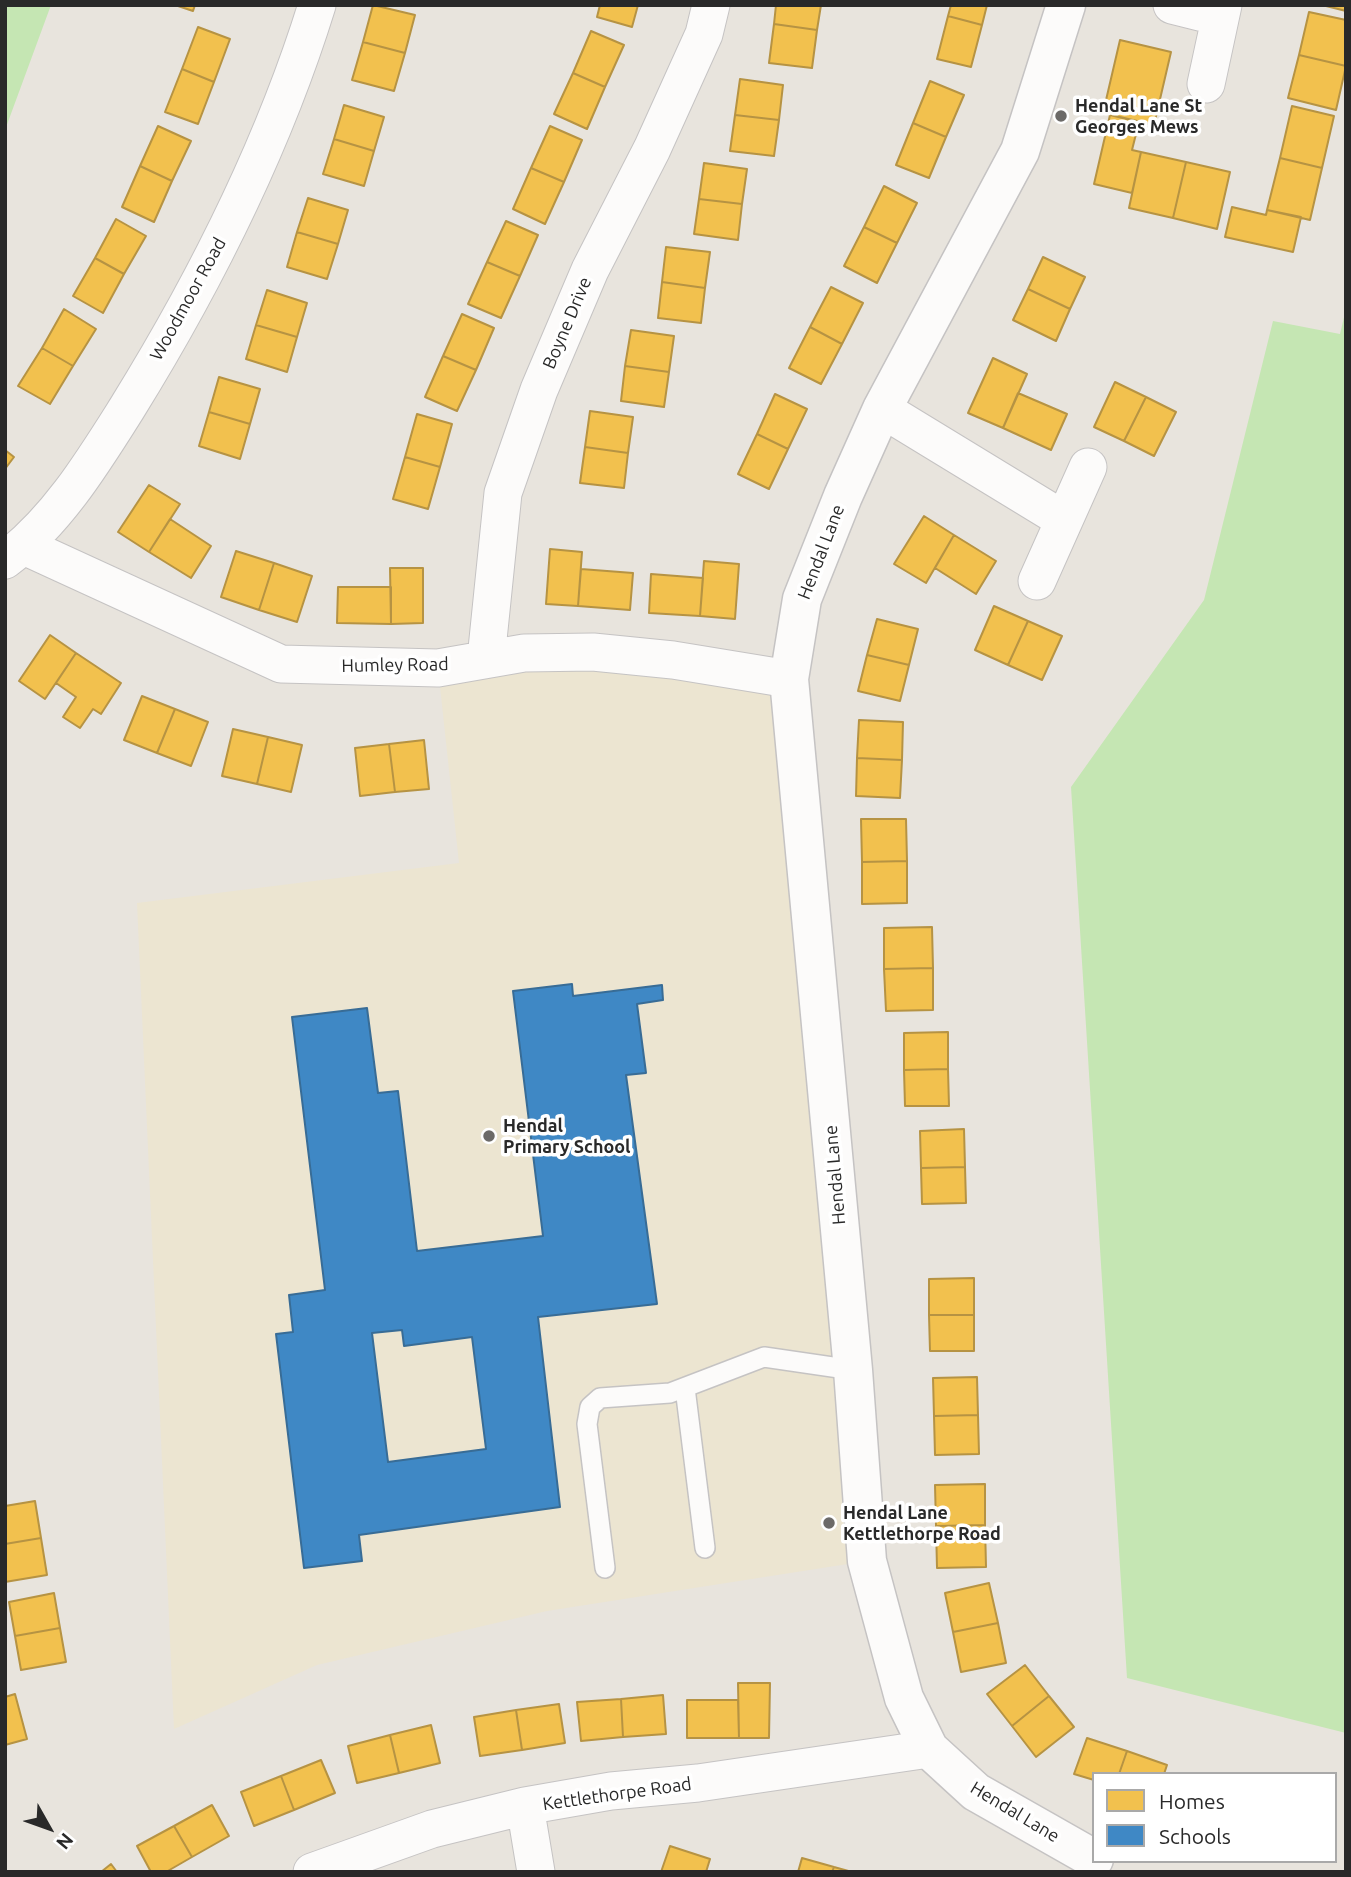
<!DOCTYPE html>
<html>
<head>
<meta charset="utf-8">
<style>
  body { margin:0 }
  #map { position:relative; width:1351px; height:1877px; overflow:hidden; background:#e8e4dd; font-family:Ubuntu,sans-serif }
  canvas { display:block }
  .frame { position:absolute; inset:0; border:7px solid #292929; pointer-events:none }
  .legend { position:absolute; left:1092px; top:1772px; width:245px; height:91px; box-sizing:border-box; background:#fff; border:2px solid #a9a9a9; margin:0; padding:9px 12px; list-style:none; font-size:21px; color:#292929 }
  .legend li { display:flex; align-items:center; gap:14px; height:35px }
  .legend b { width:35px; border:2px solid #a9a9a9 }
  .north { position:absolute; left:14px; top:1793px; width:70px; height:70px; -webkit-text-stroke:5px #fff; paint-order:stroke; rotate:130deg; font-size:19px; font-weight:700; line-height:28px; text-align:center; color:#292929 }
  .north::after { content:''; display:block; margin:auto; width:24px; height:32px; background:#292929; clip-path:polygon(50% 0,100% 100%,50% 72%,0 100%) }
</style>
</head>
<body>
<div id="map">
<canvas width="1351" height="1877"></canvas>
<div class="frame"></div>
<ul class="legend">
<li><b style="height:19px;background:#f2c14e"></b>Homes</li>
<li><b style="height:19px;background:#3f88c5"></b>Schools</li>
</ul>
<div class="north">N</div>
</div>
<script>
const g = document.querySelector('canvas').getContext('2d');
g.lineJoin = 'round';
function fillPath(path, color) {
  g.fillStyle = color;
  g.fill(path, 'evenodd');
}
function strokePath(path, color, width, dash) {
  g.strokeStyle = color;
  g.lineWidth = width;
  g.lineCap = dash ? 'butt' : 'round';
  g.setLineDash(dash || []);
  g.stroke(path);
}
function label(font, color, halo, rows, align = 'center') {
  g.font = font + ' Ubuntu,sans-serif';
  g.lineWidth = 7;
  g.setLineDash([]);
  g.textBaseline = 'middle';
  g.strokeStyle = halo;
  g.fillStyle = color;
  for (const [text, x, y, turn = 0] of rows) {
    g.save();
    g.translate(x, y);
    g.rotate((+turn || 0) * Math.PI / 180);
    g.textAlign = isNaN(turn) ? turn : align;
    if (halo) g.strokeText(text, 0, 0);
    g.fillText(text, 0, 0);
    g.restore();
  }
}
const education = new Path2D(`
  M 486,659 L 789,679 L 867,1561 L 547,1611 L 317,1665 L 174,1729 L 137,903 L 459,863 L 438,668 Z`);
const green = new Path2D(`
  M 5,5 L 51,5 L 5,130 Z
  M 1346,309 L 1346,1733 L 1127,1678 L 1071,787 L 1204,600 L 1273,321 L 1340,334 Z`);
const homes = new Path2D(`
  M 175,5 L 195,5 L 193,11 Z
  M 373,5 L 415,15 L 405,53 L 363,42 Z
  M 600,5 L 638,5 L 632,27 L 597,17 Z
  M 776,5 L 821,5 L 817,30 L 774,24 Z
  M 951,5 L 987,5 L 982,25 L 948,16 Z
  M 1322,5 L 1346,5 L 1346,11 Z
  M 1309,12 L 1346,20 L 1346,66 L 1299,55 Z
  M 948,16 L 982,25 L 971,67 L 937,59 Z
  M 774,24 L 817,30 L 812,68 L 769,63 Z
  M 198,27 L 230,39 L 214,82 L 182,69 Z
  M 591,31 L 624,45 L 605,87 L 573,73 Z
  M 1120,40 L 1171,52 L 1154,125 L 1103,113 Z
  M 363,42 L 405,53 L 394,91 L 352,80 Z
  M 1299,55 L 1346,66 L 1336,110 L 1288,98 Z
  M 182,69 L 214,82 L 198,124 L 165,112 Z
  M 573,73 L 605,87 L 587,129 L 554,114 Z
  M 740,79 L 783,85 L 779,120 L 735,115 Z
  M 930,81 L 964,95 L 946,137 L 913,123 Z
  M 344,105 L 384,117 L 374,151 L 334,139 Z
  M 1292,106 L 1334,116 L 1322,168 L 1280,158 Z
  M 735,115 L 779,120 L 774,156 L 730,151 Z
  M 1110,115 L 1139,122 L 1132,150 L 1141,152 L 1132,193 L 1094,184 Z
  M 913,123 L 946,137 L 929,178 L 896,165 Z
  M 158,126 L 191,141 L 172,181 L 140,166 Z
  M 550,126 L 582,140 L 564,182 L 531,168 Z
  M 334,139 L 374,151 L 364,186 L 323,174 Z
  M 1141,152 L 1186,162 L 1173,218 L 1129,208 Z
  M 1280,158 L 1322,168 L 1310,220 L 1267,210 Z
  M 1186,162 L 1230,172 L 1217,229 L 1173,218 Z
  M 704,163 L 747,169 L 742,204 L 699,199 Z
  M 140,166 L 172,181 L 154,222 L 122,207 Z
  M 531,168 L 564,182 L 545,224 L 513,209 Z
  M 884,186 L 917,203 L 897,243 L 864,227 Z
  M 308,198 L 348,210 L 338,244 L 297,232 Z
  M 699,199 L 742,204 L 738,240 L 694,234 Z
  M 1232,207 L 1266,215 L 1267,210 L 1301,217 L 1293,252 L 1225,237 Z
  M 116,219 L 146,236 L 124,274 L 95,258 Z
  M 506,221 L 538,235 L 520,276 L 487,262 Z
  M 864,227 L 897,243 L 877,283 L 844,266 Z
  M 297,232 L 338,244 L 327,279 L 287,267 Z
  M 666,247 L 710,252 L 705,288 L 662,282 Z
  M 1043,257 L 1085,277 L 1070,309 L 1028,289 Z
  M 95,258 L 124,274 L 103,313 L 73,296 Z
  M 487,262 L 520,276 L 501,318 L 468,304 Z
  M 662,282 L 705,288 L 701,323 L 658,318 Z
  M 831,287 L 863,303 L 842,344 L 810,327 Z
  M 1028,289 L 1070,309 L 1056,341 L 1013,320 Z
  M 267,290 L 307,303 L 297,337 L 256,325 Z
  M 64,309 L 96,329 L 73,366 L 42,348 Z
  M 462,314 L 494,328 L 476,370 L 443,356 Z
  M 256,325 L 297,337 L 287,372 L 246,359 Z
  M 810,327 L 842,344 L 821,384 L 789,368 Z
  M 631,330 L 674,336 L 669,372 L 625,366 Z
  M 42,348 L 73,366 L 50,404 L 18,386 Z
  M 443,356 L 476,370 L 457,411 L 425,397 Z
  M 993,358 L 1027,374 L 1003,428 L 968,413 Z
  M 625,366 L 669,372 L 664,407 L 621,401 Z
  M 219,377 L 260,389 L 250,424 L 209,412 Z
  M 1115,382 L 1146,397 L 1124,441 L 1094,427 Z
  M 1018,393 L 1067,414 L 1051,450 L 1003,428 Z
  M 775,394 L 807,409 L 788,449 L 757,434 Z
  M 1146,397 L 1176,412 L 1154,456 L 1124,441 Z
  M 590,411 L 633,417 L 628,453 L 585,447 Z
  M 209,412 L 250,424 L 240,459 L 199,446 Z
  M 417,414 L 452,424 L 440,467 L 405,457 Z
  M 757,434 L 788,449 L 769,489 L 738,474 Z
  M 585,447 L 628,453 L 624,488 L 580,483 Z
  M 5,450 L 14,457 L 5,469 Z
  M 405,457 L 440,467 L 428,509 L 393,499 Z
  M 149,485 L 180,504 L 149,552 L 118,532 Z
  M 924,516 L 954,535 L 926,583 L 894,564 Z
  M 170,519 L 211,546 L 191,578 L 149,552 Z
  M 954,535 L 996,561 L 976,594 L 935,568 Z
  M 550,549 L 582,552 L 578,606 L 546,604 Z
  M 236,551 L 274,563 L 259,610 L 221,597 Z
  M 704,561 L 739,564 L 735,619 L 700,616 Z
  M 274,563 L 312,576 L 297,622 L 259,610 Z
  M 390,568 L 423,568 L 423,623 L 391,624 Z
  M 581,569 L 633,573 L 630,610 L 578,606 Z
  M 651,574 L 703,578 L 700,616 L 649,613 Z
  M 338,587 L 391,587 L 391,624 L 337,623 Z
  M 994,606 L 1028,621 L 1008,665 L 975,650 Z
  M 877,619 L 918,629 L 909,665 L 867,655 Z
  M 1028,621 L 1062,636 L 1042,680 L 1008,665 Z
  M 50,635 L 76,653 L 45,699 L 19,681 Z
  M 76,653 L 121,683 L 101,714 L 93,709 L 80,728 L 63,717 L 76,697 L 56,683 Z
  M 867,655 L 909,665 L 900,701 L 858,691 Z
  M 142,696 L 175,709 L 157,753 L 124,740 Z
  M 175,709 L 208,722 L 191,766 L 157,753 Z
  M 859,720 L 903,722 L 902,760 L 857,758 Z
  M 233,729 L 268,737 L 257,784 L 222,776 Z
  M 268,737 L 302,745 L 291,792 L 257,784 Z
  M 424,740 L 429,789 L 395,792 L 389,744 Z
  M 389,744 L 395,792 L 360,796 L 355,748 Z
  M 857,758 L 902,760 L 900,798 L 856,796 Z
  M 861,819 L 906,819 L 907,861 L 862,862 Z
  M 907,861 L 907,903 L 862,904 L 862,862 Z
  M 932,927 L 933,968 L 884,969 L 884,928 Z
  M 933,968 L 933,1010 L 886,1011 L 884,969 Z
  M 948,1032 L 948,1069 L 904,1070 L 904,1033 Z
  M 948,1069 L 949,1106 L 905,1106 L 904,1070 Z
  M 964,1129 L 965,1167 L 921,1168 L 920,1131 Z
  M 965,1167 L 966,1203 L 922,1204 L 921,1168 Z
  M 974,1278 L 974,1315 L 929,1315 L 929,1279 Z
  M 929,1315 L 974,1315 L 974,1351 L 930,1351 Z
  M 977,1377 L 978,1415 L 934,1416 L 933,1378 Z
  M 978,1415 L 979,1454 L 935,1455 L 934,1416 Z
  M 985,1484 L 985,1525 L 936,1526 L 935,1485 Z
  M 35,1501 L 41,1538 L 5,1544 L 5,1506 Z
  M 985,1525 L 986,1567 L 937,1568 L 936,1526 Z
  M 41,1538 L 47,1575 L 5,1582 L 5,1544 Z
  M 989,1583 L 998,1623 L 953,1632 L 945,1593 Z
  M 54,1593 L 60,1628 L 15,1636 L 9,1602 Z
  M 998,1623 L 1006,1663 L 961,1672 L 953,1632 Z
  M 60,1628 L 66,1662 L 21,1670 L 15,1636 Z
  M 1025,1665 L 1049,1696 L 1012,1726 L 987,1694 Z
  M 738,1683 L 770,1683 L 769,1738 L 739,1738 Z
  M 15,1694 L 27,1739 L 5,1745 L 5,1697 Z
  M 663,1695 L 666,1734 L 623,1737 L 621,1699 Z
  M 1049,1696 L 1074,1727 L 1036,1757 L 1012,1726 Z
  M 621,1699 L 623,1737 L 581,1741 L 577,1702 Z
  M 687,1700 L 738,1700 L 739,1738 L 687,1738 Z
  M 559,1704 L 565,1743 L 522,1750 L 516,1710 Z
  M 516,1710 L 522,1750 L 480,1756 L 474,1717 Z
  M 431,1725 L 440,1763 L 399,1773 L 390,1735 Z
  M 390,1735 L 399,1773 L 357,1783 L 348,1746 Z
  M 1087,1738 L 1127,1751 L 1119,1774 L 1094,1774 L 1094,1780 L 1074,1774 Z
  M 1127,1751 L 1167,1765 L 1164,1774 L 1119,1774 Z
  M 321,1760 L 335,1793 L 294,1810 L 281,1776 Z
  M 281,1776 L 294,1810 L 254,1826 L 241,1792 Z
  M 212,1805 L 229,1836 L 192,1857 L 174,1826 Z
  M 174,1826 L 192,1857 L 166,1872 L 151,1872 L 137,1846 Z
  M 670,1846 L 710,1859 L 706,1872 L 661,1872 Z
  M 802,1858 L 834,1867 L 832,1872 L 798,1872 Z
  M 111,1864 L 117,1872 L 101,1872 Z
  M 834,1867 L 852,1872 L 832,1872 Z`);
const schools = new Path2D(`
  M 572,984 L 573,996 L 662,985 L 663,1000 L 637,1004 L 646,1073 L 626,1075 L 657,1304 L 538,1317 L 560,1507 L 359,1535 L 362,1561 L 304,1568 L 276,1334 L 293,1332 L 289,1295 L 325,1290 L 292,1017 L 367,1008 L 378,1093 L 398,1091 L 417,1251 L 543,1236 L 513,991 ZM 402,1330 L 404,1346 L 472,1337 L 486,1449 L 388,1462 L 372,1333 Z`);
const service = new Path2D(`
  M 685,1388 L 705,1548
  M 605,1568 L 587,1424 L 590,1407 L 600,1398 L 670,1393 L 764,1357 L 853,1370`);
const minor = new Path2D(`
  M 1172,5 L 1220,17
  M 1206,84 L 1223,5
  M 882,409 L 1064,520
  M 24,546 L 281,664 L 438,668 L 524,653 L 593,652 L 673,660 L 789,679
  M 5,560 C 57,521 93,462 127,408 C 205,282 273,147 317,5
  M 1037,581 L 1088,467
  M 486,659 L 503,493 L 539,390 L 590,270 L 652,149 L 704,34 L 711,5
  M 525,1806 L 536,1872
  M 312,1872 L 432,1829 L 525,1806 L 611,1791 L 698,1783 L 929,1749`);
const tertiary = new Path2D(`
  M 1066,5 L 1020,151 L 882,409 L 843,496 L 802,599 L 789,679 L 853,1370 L 867,1561 L 904,1698 L 929,1749 L 976,1792 L 1094,1859`);
const markers = [
  [1061,116,7,"#6c6a68"],
  [489,1136,7,"#6c6a68"],
  [829,1523,7,"#6c6a68"]
];
const poiNames = [
  ["Hendal Lane St",1075,106],
  ["Georges Mews",1075,127],
  ["Hendal",503,1126],
  ["Primary School",503,1147],
  ["Hendal Lane",843,1513],
  ["Kettlethorpe Road",843,1534]
];
const streetNames = [
  ["Woodmoor Road",188,299,-61],
  ["Boyne Drive",567,323,-67],
  ["Hendal Lane",821,552,-69],
  ["Humley Road",395,665,-1],
  ["Hendal Lane",835,1175,-95],
  ["Kettlethorpe Road",617,1794,-8],
  ["Hendal Lane",1015,1812,31]
];
fillPath(education, '#ece5d1');
fillPath(green, '#c5e6b3');
fillPath(homes, '#f2c14e');
strokePath(homes, '#b69343', 2);
fillPath(schools, '#3f88c5');
strokePath(schools, '#386c96', 2);
strokePath(service, '#c5c3c3', 22);
strokePath(minor, '#c5c3c3', 39);
strokePath(tertiary, '#c5c3c3', 41);
strokePath(service, '#fcfbfa', 19);
strokePath(minor, '#fcfbfa', 37);
strokePath(tertiary, '#fcfbfa', 38);
for (const [x, y, r, color] of markers) {
  const dot = new Path2D();
  dot.arc(x, y, r, 0, 2 * Math.PI);
  g.fillStyle = color;
  g.fill(dot);
  strokePath(dot, '#fff', 2.5);
}
label('bold 18px', '#292929', '#fff', poiNames, 'left');
label('18px', '#292929', '#fff', streetNames);
</script>
</body>
</html>
